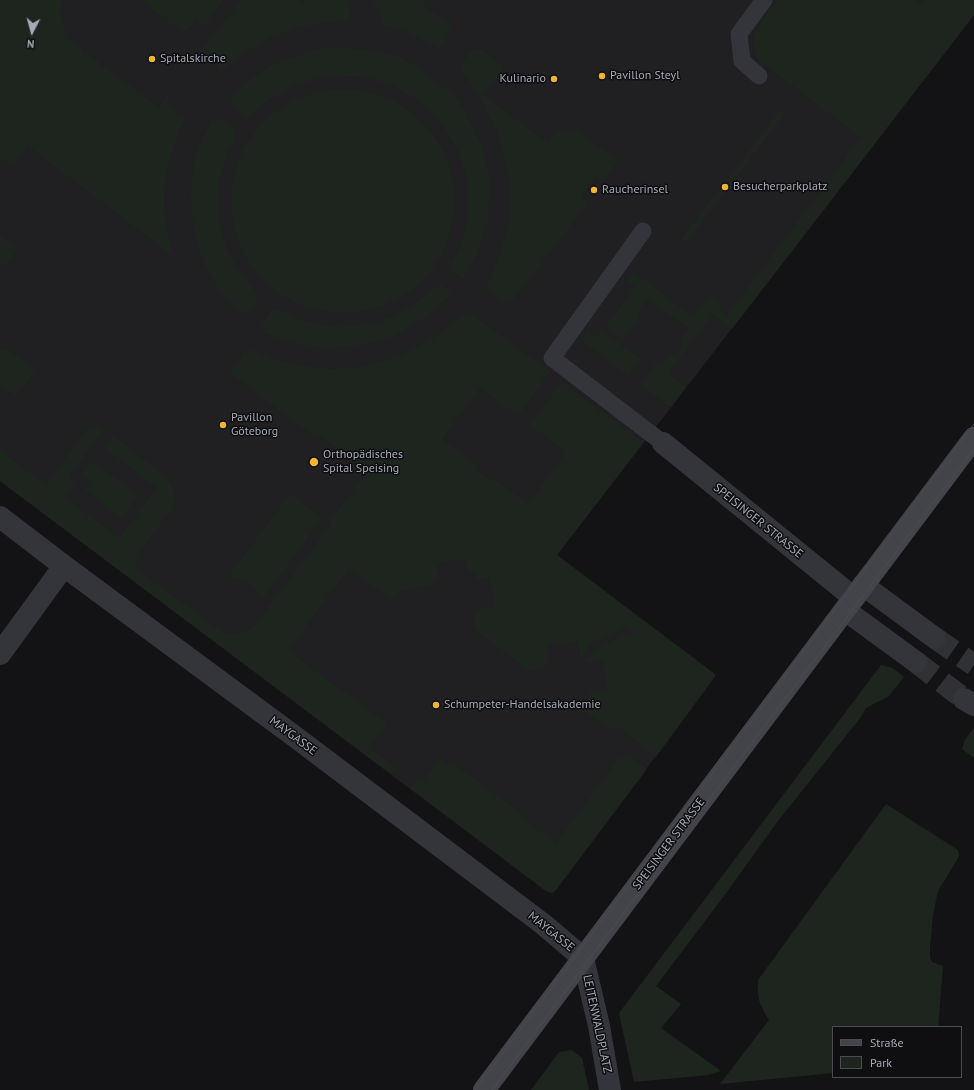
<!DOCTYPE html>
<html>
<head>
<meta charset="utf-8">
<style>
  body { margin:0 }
  #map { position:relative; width:974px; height:1090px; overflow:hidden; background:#131315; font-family:"PT Sans",sans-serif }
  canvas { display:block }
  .legend { position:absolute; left:832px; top:1026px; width:130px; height:52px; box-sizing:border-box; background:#0f0e10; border:1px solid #4b4c52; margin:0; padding:5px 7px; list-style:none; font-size:12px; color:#a5aab5 }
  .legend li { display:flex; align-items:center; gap:8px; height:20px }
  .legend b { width:20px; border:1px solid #4b4c52 }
  .north { position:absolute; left:12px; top:12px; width:40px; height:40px; -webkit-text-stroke:3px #0f0e10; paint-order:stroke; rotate:186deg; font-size:11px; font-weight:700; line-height:16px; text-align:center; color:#a5aab5 }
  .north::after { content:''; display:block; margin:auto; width:14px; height:18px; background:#a5aab5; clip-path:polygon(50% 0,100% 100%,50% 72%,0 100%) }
</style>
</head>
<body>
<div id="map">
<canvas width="974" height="1090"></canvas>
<ul class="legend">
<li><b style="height:5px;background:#43444a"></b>Straße</li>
<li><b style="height:11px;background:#1e251f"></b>Park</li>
</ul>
<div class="north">N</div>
</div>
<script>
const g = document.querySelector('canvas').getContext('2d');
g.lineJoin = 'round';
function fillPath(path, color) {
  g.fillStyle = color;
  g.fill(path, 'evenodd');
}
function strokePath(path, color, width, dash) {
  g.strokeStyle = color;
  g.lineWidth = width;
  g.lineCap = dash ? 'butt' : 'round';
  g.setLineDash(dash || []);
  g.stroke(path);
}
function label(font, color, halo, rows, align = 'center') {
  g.font = font + ' "PT Sans",sans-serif';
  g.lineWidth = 3;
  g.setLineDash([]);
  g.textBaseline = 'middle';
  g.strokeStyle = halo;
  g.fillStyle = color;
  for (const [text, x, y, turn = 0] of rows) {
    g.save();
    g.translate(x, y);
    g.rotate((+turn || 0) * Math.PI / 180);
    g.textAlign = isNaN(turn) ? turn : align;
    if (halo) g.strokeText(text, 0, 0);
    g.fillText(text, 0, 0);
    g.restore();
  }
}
const built = new Path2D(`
  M 0,0 L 974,0 L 974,15 L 557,555 L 716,675 L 556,890 L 552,893 L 546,891 L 0,481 Z`);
const green = new Path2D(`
  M 0,0 L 63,0 C 57,11 62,22 66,33 L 64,35 L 83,50 L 82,51 L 85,54 L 86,52 L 101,64 L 100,66 L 104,68 L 105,67 L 119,77 L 118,79 L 121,81 L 123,80 L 137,90 L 136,92 L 139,95 L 141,93 L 155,105 L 155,106 L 158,108 L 170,93 L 172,94 L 165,104 L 180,115 L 181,114 L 186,117 C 173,145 164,173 164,204 C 165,220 169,239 173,256 L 28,146 L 14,167 L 0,158 Z
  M 140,0 L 224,0 L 204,26 L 196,20 L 186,32 L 183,30 L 182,31 L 167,21 L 168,19 L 165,17 L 163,18 L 150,7 L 150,5 L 147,3 L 146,4 Z
  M 241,0 L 300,0 L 302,2 L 309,0 L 348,0 C 351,8 351,13 348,21 L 322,23 L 295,28 L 266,40 L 241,55 L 221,71 L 216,67 L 218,65 L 203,54 L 204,52 L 202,50 Z
  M 373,0 L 421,0 L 425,3 L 424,5 L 452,27 L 452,30 L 439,49 L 412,34 L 383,25 L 379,12 Z
  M 778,0 L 915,0 L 920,4 L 924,0 L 974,0 L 974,15 L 732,329 L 713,315 L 668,373 L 686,387 L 671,407 L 641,385 L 656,363 L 661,366 L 669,356 L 676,355 L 682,349 L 680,340 L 689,328 L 648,299 L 636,315 L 640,318 L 624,340 L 605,327 L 635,287 L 627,281 L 634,272 L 693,317 L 711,294 L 726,316 L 861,137 L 757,59 C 756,55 754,50 754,46 C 752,29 768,13 778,0 Z
  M 324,48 C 352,47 375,49 401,58 C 409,61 417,66 424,70 L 422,72 L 446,89 L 448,87 L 464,109 L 482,146 L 490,183 L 488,219 L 478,252 L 463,279 L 452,272 L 450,266 L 460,248 L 468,216 L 468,184 L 459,152 L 442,124 L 418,100 L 390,84 L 358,76 L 325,77 L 295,85 L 265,102 L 250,116 L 244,115 L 229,104 L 233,97 L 232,96 C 240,89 247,82 255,76 C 276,61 300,54 324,48 Z
  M 473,48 L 476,50 L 482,49 L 505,67 L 483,95 L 548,143 C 556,133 560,125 573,135 L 577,130 L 618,161 L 603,181 L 596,176 L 581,196 L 589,202 L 511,303 L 505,303 L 488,290 L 487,285 L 499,257 L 509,221 L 509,181 L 500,139 L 481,98 L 460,70 L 463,66 L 461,64 Z
  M231 201a112 112 0 1 1 224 0a112 112 0 1 1-224 0Z
  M 780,110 L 785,113 L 686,243 L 681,239 Z
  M 218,117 L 235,130 L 236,137 L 227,153 L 218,185 L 218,218 L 227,250 L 244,278 L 258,294 L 257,300 L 246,315 L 241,311 L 239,312 C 233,305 224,298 219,290 C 191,247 183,195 199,147 C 203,138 208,129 213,120 L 215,122 Z
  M 0,236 L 18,249 L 7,264 L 0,264 Z
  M 441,285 L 452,293 L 422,320 L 394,336 L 362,345 L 329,348 L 295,344 L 262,333 L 265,329 L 261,325 L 271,310 C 284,308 285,314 296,318 C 316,326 338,328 360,325 C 381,323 402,313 419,301 C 427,296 432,287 441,285 Z
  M 466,314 L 473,315 L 550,372 L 518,416 L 480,388 L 442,439 L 476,465 L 474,468 L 491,480 L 493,478 L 528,504 L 566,452 L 530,425 L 562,382 L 643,443 L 557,555 L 716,675 L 656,757 L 619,727 L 608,729 L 588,713 L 586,701 L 591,692 L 607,690 L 602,660 L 587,662 L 586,661 L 598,648 L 626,634 L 629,635 L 632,629 L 625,625 L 623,629 L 592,643 L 581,657 L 577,642 L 547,646 L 550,660 L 544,668 L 529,671 L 475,629 L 475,615 L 480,608 L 495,606 L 490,578 L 475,579 L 476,576 L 470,571 L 468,573 L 466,559 L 437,563 L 438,577 L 432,585 L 398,591 L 391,600 L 349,568 L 288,651 L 388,724 L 369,748 L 396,768 L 391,774 L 0,481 L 0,450 L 46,485 L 92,422 L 103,430 L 68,478 L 75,483 L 66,498 L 119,538 L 157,488 L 105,448 L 113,437 L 116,438 L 166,477 L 172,487 L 175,499 L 173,507 L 136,557 L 136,564 L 139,571 L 223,632 C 237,635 243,634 254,626 L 332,523 L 330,520 L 368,471 L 320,436 L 317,438 L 230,373 L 245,351 L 247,353 L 250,349 L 271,358 L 291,364 L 330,369 L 367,366 L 403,354 L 435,337 L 452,322 Z
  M 602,331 L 641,359 L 628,375 L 582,341 L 588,332 L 596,338 Z
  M 0,349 C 10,347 27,364 35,371 L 16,396 L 0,384 Z
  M 92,461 L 138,495 L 122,518 L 84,490 L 90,481 L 82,475 Z
  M 290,494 L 322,518 L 263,599 C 254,583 246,577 227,578 Z
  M 881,665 L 893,668 L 904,677 L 889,696 L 866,708 L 861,717 L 778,821 L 721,900 L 656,986 L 681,1004 L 661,1028 L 721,1071 L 708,1075 L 634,1082 L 619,1013 Z
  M 974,727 L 974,758 L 962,749 L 965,740 Z
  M 631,756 L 647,769 L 556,890 L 552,893 L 546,891 L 410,788 L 415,781 L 423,781 L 441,758 L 452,766 L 454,764 L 525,816 L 523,819 L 556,843 L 619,758 Z
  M 886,804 L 958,850 L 959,856 L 957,860 L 938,891 L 933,915 L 930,948 L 930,957 L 932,962 L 943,966 L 938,1027 L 833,1027 L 833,1073 L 720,1084 L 769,1020 C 759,1003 757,999 758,980 Z
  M 572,1050 L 582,1058 L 589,1090 L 531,1090 L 559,1052 Z`);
const minorTunnel = new Path2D(`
  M 935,638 L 974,665
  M 916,662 L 964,699`);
const service = new Path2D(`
  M 759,76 L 742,61 L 739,34 L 764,0
  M 643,231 L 552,358 L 663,443`);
const minor = new Path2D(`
  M 663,443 L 854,598
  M 0,517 L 64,566 L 294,736 L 543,924 L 583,958 L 599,1026 L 610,1090
  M 863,585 L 935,638
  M 845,610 L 916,662
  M 0,654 L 64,566
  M 964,699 L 974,705`);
const secondary = new Path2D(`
  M 484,1090 L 974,438`);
const tram = new Path2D(`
  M 475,1090 L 974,424
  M 492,1090 L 604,939 L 974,449`);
const markers = [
  [152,59,4,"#efb532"],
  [602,76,4,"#efb532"],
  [554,79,4,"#efb532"],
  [725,187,4,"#efb532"],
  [594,190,4,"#efb532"],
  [223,425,4,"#efb532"],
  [314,462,5,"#efb532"],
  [436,705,4,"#efb532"]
];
const poiNames = [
  ["Spitalskirche",160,59],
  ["Pavillon Steyl",610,76],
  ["Kulinario",546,79,"right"],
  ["Besucherparkplatz",733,187],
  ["Raucherinsel",602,190],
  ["Pavillon",231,418],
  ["Göteborg",231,432],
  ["Orthopädisches",323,455],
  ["Spital Speising",323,469],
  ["Schumpeter-Handelsakademie",444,705]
];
const streetNames = [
  ["SPEISINGER STRASSE",758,521,39],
  ["MAYGASSE",293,736,37],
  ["SPEISINGER STRASSE",669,844,-53],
  ["MAYGASSE",551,932,39],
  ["LEITENWALDPLATZ",597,1024,78]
];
fillPath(built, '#201f22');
fillPath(green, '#1e251f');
strokePath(minorTunnel, '#303135', 22, [22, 11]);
strokePath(service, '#34353a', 17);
strokePath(minor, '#34353a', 22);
strokePath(secondary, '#43444a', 22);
strokePath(tram, '#4a4b51', 1);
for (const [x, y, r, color] of markers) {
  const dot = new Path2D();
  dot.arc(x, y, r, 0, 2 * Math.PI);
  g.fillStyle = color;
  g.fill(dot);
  strokePath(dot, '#0f0e10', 1.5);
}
label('12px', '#a5aab5', '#0f0e10', poiNames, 'left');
label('12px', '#a5aab5', '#0f0e10', streetNames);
</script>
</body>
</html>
